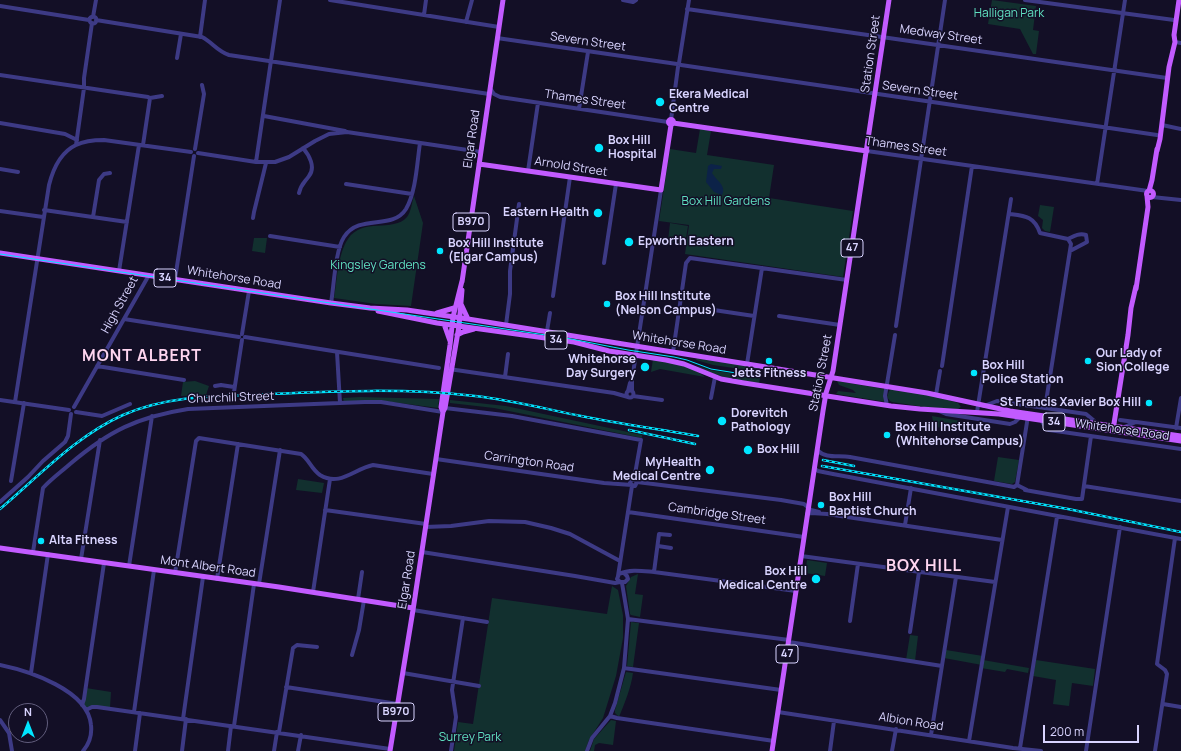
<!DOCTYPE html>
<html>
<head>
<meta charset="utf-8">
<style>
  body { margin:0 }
  #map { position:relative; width:1181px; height:751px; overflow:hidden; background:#130f26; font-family:Manrope,sans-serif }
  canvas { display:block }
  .north { position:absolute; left:8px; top:703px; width:40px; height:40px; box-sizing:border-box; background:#130f26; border:1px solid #625e7d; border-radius:50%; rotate:0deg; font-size:11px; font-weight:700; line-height:16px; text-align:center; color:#d9d4ff }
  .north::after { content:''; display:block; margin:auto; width:14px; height:18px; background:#00e5ff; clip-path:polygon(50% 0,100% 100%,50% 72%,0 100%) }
  .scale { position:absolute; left:1043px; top:725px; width:96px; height:18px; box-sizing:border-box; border:2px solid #d9d4ff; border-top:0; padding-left:5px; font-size:12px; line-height:14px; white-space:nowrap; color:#d9d4ff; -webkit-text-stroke:3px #130f26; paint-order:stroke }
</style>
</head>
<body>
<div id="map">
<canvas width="1181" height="751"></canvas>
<div class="north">N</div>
<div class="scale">200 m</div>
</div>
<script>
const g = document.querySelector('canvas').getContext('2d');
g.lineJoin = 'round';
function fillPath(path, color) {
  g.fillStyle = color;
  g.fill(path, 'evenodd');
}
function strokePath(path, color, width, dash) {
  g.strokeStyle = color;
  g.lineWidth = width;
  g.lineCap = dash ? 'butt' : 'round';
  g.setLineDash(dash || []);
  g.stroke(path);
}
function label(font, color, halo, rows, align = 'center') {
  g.font = font + ' Manrope,sans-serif';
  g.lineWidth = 3;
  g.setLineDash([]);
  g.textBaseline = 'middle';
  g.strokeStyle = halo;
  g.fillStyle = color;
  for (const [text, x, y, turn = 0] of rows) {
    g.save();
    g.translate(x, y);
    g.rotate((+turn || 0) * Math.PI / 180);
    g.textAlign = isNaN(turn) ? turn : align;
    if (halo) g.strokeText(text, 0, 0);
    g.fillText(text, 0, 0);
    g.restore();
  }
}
const green = new Path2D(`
  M 992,0 L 1036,6 L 1033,30 L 1039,31 L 1036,54 L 1033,54 L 1020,29 L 988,24 Z
  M 700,129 L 711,131 L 707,155 L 774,165 L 769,198 L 853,211 L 843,277 L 685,254 L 689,225 L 659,221 L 670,149 L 696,153 Z
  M 414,196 L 423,223 L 411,306 L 376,304 L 334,298 C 337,281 338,253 348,239 C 362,217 393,233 407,217 C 411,212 412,202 414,196 Z
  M 1040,205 L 1054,207 L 1050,232 L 1045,231 L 1042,228 L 1043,220 L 1038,216 Z
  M 670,223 L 688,226 L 685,244 L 668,241 Z
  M 254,238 L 267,238 L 265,253 L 252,251 Z
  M 697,358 L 756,367 L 761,369 L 761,372 L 713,365 L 696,360 Z
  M 653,359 C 668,362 693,366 705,377 L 660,369 L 651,372 Z
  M 695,365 L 710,370 L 760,378 L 759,383 C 734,379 718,378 695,365 Z
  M 195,381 L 209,386 L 206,395 L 181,396 L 183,382 Z
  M 837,381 L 884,389 L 886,402 L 836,394 L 838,391 L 856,393 L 853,390 L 839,385 Z
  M 892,389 L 931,395 L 958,403 L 961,407 L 958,409 L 924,407 L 892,402 L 890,401 L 887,397 L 889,391 Z
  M 360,397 L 439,399 L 438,408 L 384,401 L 344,402 L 343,398 Z
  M 450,400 L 506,406 L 642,435 L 642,438 L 494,408 L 450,403 Z
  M 932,416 L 961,421 C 956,432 945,430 935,426 L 933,422 Z
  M 998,457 L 1019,460 L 1015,482 L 1012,484 L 994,481 Z
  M 298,479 L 324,483 L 322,493 L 296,490 Z
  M 807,560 L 827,563 L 825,576 L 805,573 Z
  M 638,574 L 635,594 L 643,595 L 640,617 L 631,615 L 630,614 L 626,586 L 631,577 Z
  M 612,586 L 618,590 L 623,615 L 623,638 L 616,676 L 603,718 L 589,740 L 585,751 L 454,751 L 458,722 L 473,724 L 492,598 L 607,614 Z
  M 631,622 L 639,623 L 633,667 L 627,666 Z
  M 910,635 L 918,636 L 915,661 L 906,660 Z
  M 946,650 L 983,656 L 983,660 L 1029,668 L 1028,673 L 1007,669 L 1005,672 L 981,668 L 982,665 L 944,658 Z
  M 1036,660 L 1095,669 L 1093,686 L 1072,683 L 1069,706 L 1053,704 L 1056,680 L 1033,676 Z
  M 626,672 L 633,673 C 631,688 625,702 619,717 L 615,713 L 615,710 Z
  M 86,688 L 111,692 L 110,708 L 86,709 L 83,704 Z
  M 611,720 L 616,721 L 613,745 L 599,743 L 595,745 L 594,751 L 590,751 L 594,739 Z`);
const water = new Path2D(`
  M 711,164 L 722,166 L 721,169 L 714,169 L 712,173 C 716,180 727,186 722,195 L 714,192 L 706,182 L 708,166 Z`);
const minor = new Path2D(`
  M 330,0 L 499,27
  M 623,0 L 633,2 L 636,0
  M 1025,0 L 1174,20
  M 0,6 L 89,20
  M 687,9 L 1167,78
  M 424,15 L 426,0
  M89.5 20a3.5 3.5 0 1 1 7 0a3.5 3.5 0 1 1-7 0Z
  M 93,17 L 96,0
  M 96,20 L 202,37 C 212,42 217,51 229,55 L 489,94
  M 466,22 L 472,0
  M 200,37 L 205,0
  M 497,38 L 677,64
  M 1175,42 L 1181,43
  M 177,58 L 181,34
  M 679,63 L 689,0
  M 681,65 L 1157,135
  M 0,75 L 148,97 L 150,98 L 162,96
  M 490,88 L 494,94 L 500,97 L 668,122
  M 579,109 L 588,52
  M 264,116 L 345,131
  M 671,120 L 678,67
  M 0,123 L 65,134 L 77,140
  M 1162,125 L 1181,129
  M 76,145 L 84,88 L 84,78 L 92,23
  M 143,145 L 150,98
  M 195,149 L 204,94 L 202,85
  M 867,151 L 1148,191
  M 198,153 L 256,162 L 275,162 L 289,157 L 315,141 L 329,134 L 347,132 L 481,152
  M 256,162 L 280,0
  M 0,169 L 18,172
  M 528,171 L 538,103
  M 346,184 L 412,194
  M 1097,184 L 1125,0
  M 299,193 C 301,184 305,182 309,176 C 316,167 309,155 303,148
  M 1152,197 L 1181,200
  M 44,210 L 127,222
  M 0,211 L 43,217
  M 1009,214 C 1025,216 1034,216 1040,233 L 1068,239 L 1071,244 L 1045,408
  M 93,217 L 99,180 L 104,174 L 110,173
  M 253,218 L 254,212 L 266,163
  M 270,236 L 340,247
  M 1068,239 C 1074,236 1079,233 1086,235 L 1087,242 L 1070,251
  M 604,263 L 616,184
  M 119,271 L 139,145
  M 175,279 L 194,156
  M 553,296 L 570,177
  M 331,303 C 334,286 335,251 344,237 C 360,213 392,231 406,209 C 416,192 417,163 420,143
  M 707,309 L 754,316
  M 779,316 L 840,325
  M 124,319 L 239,337
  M 506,325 L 510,294 L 510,271 L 519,204
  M 896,326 L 945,0
  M 547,331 L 550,313
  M 242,334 L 249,291
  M 245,337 L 439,368
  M 337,352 L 340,403
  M 673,352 L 686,263 L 690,258 L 847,280
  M 747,364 L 762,268
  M 97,366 L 184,380
  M 942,366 L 972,166
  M 449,369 L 614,393 L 628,397
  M 505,377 L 508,354
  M 215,386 L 221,385 L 234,387
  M626.5 394a3.5 3.5 0 1 1 7 0a3.5 3.5 0 1 1-7 0Z
  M 628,391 L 630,383 L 632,380
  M 632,391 L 632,380 L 661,190
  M 234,392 L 242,340
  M 936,395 L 940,371
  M 633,396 L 662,400
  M 711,398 L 715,377
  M 0,400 L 69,410
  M 15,402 L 49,185 C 53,169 61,152 76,145 C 84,141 95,140 104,140 L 191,152
  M 887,405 L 885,396 L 895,335
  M 984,406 L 997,401 L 1086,414 L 1098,424
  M 74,407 L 149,275
  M 445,408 L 512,416 L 641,440 L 635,474 L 630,483 L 632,485 L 635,486 L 637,482 L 633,479
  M 939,411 L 946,414 L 1010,424 L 1015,422 L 1020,417
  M 76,412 L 102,416 L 130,404
  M 977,412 L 1011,199
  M 1041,420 L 1046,428 L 1049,430 L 1181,449
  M 1120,420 L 1135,422
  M 1122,428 L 1136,422 L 1181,428
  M 1176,428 L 1181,398
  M 817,450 C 826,459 838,455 850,457 L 1009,486 L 1014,487 L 1017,485 L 1027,490
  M 436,459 L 604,483 L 632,485
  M 814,468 L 818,471 L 833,474 L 1181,539
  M 11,481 L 24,403
  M 637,482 L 781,500 L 804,504 L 811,510 L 819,512
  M 1017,485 L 1028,416
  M 1084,486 L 1181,501
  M 1025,490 L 1076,499 L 1082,499 L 1091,436
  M 0,502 L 28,477 L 43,461 L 65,442 L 68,436 L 71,414
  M 325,510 L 426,524
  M 628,512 L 804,537
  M 807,514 L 811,513 L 827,514 L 1002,540
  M 905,525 L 911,488
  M 425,527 L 451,526 L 489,521 L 525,522 L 551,528 L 570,534 L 620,561
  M 658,546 L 671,548
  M 33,552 L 43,488 C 51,479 61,472 70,464 C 109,431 137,417 188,409 L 365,402 L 381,402 L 443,412
  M 422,552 L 575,576 L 615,583 L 620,582
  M 801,556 L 995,582
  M 81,559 L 100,440
  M 129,566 L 152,416
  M 654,572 L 659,534 L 670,535
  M 175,573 L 196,441 L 199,438 L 301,454 C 309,459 311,469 320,475 C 340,487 354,469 373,465 L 433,474
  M 624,573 L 627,576 L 628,579 L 625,582 L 620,582 L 617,579 L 619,574 C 630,569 642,571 654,572 L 796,591
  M 618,576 L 632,486
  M 217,579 L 238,444
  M 259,584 L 280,450
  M 313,592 L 330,479
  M 358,599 L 362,572
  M 413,610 L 487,622
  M 628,619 L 789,640
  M 850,621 L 858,564
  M 910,632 L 919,572
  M 789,642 L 942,666
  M 352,655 L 359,630 L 364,600
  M 0,665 C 29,671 88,690 91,725 C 92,734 89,744 83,751
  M 624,668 L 781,690
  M 31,673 L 48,554
  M 403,673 L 479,686
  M 286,687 L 398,704
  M 1163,704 L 1181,707
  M 82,705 L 84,699 L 104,563
  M 86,710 L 92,707 L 97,707 L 390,749
  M 134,712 L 154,570
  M 778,712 L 1013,748 L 1041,751
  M 610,716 L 617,718 L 774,741
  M 183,719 L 203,577
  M 0,720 L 9,733 L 12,751
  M 234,726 L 254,584
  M 279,732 L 293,648 L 297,645 L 317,647
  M 931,735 L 956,577
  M 969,741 L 1008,507
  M 1020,748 L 1057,517
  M 135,751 L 140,713
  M 182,751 L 186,719
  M 228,751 L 231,726
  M 274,751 L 277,732
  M 298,751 L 301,735
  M 451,751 L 456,717 L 452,690 L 463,618
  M 587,751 L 592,738 L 610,716 L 615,703 L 624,668 L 628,619 L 622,583
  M 830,751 L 834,721
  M 892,751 L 896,729
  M 1086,751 L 1120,527
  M 1155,751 L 1167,674 L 1165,670 L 1157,664 L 1175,538`);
const major = new Path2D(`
  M668.5 122a2.5 2.5 0 1 1 5 0a2.5 2.5 0 1 1-5 0Z
  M 673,123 L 867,151
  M 1157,151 L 1160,139 L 1169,67 L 1175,42 L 1174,35 L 1179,0
  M 479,164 L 661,190 L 671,125
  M1146.5 194a3.5 3.5 0 1 1 7 0a3.5 3.5 0 1 1-7 0Z
  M 1149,191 L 1152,180 L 1157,149
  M 0,253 L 331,303 L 370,308 L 407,310 L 468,319 L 927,393 L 1010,411 L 1181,436
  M 462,282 L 503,0
  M 1136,289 L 1148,207 L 1147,196
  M 461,304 L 468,319
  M 378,311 L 437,323 L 574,342 L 609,351 L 666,360 L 684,364 L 721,379 L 744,383 L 891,406 L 920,409 L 999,414 L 1181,441
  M 437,313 L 454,308
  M 444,324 L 450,341
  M 457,335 L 463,332 L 474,329
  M 443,412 L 445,408 L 459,326 L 462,290
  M 1113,430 L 1128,335 L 1131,308 L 1136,286
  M 0,548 L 279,587 L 413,608
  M 390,751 L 413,610 L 443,412 L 441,407 L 450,345 L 453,317 L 462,281
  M 772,751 L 823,411 L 826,393 L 833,371 L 889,0`);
const tram = new Path2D(`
  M 0,254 L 566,338 L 628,350 L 674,357 L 687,360 L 711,369 L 755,376`);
const rail = new Path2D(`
  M 629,430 L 695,444
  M 823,460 L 854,466
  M 822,466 L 1068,509 L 1181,532
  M 0,509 C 39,476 76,436 123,415 C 169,395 219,396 268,394 C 337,391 407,388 475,396 C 511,400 546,409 581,416 C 620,424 659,429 698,436`);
const markers = [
  [660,102,5,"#00e5ff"],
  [599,148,5,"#00e5ff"],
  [598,213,5,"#00e5ff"],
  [629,242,5,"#00e5ff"],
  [440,251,4,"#00e5ff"],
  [607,304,4,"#00e5ff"],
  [769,361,4,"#00e5ff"],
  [1088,361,4,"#00e5ff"],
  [645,367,5,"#00e5ff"],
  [974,373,4,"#00e5ff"],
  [1149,403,4,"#00e5ff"],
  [722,421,5,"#00e5ff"],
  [887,435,4,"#00e5ff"],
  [748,450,5,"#00e5ff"],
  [710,470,5,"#00e5ff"],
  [821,505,4,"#00e5ff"],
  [41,541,4,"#00e5ff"],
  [816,579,5,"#00e5ff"]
];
const shields = [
  [471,222,36],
  [852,248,22],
  [165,278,22],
  [556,340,22],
  [1054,422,22],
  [787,654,22],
  [396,712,36]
];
const shieldNames = [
  ["B970",471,222],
  ["47",852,248],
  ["34",165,278],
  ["34",556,340],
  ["34",1054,422],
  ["47",787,654],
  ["B970",396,712]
];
const parkNames = [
  ["Halligan Park",1009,14],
  ["Box Hill Gardens",726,202],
  ["Kingsley Gardens",378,266],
  ["Surrey Park",470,738]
];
const streetNames = [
  ["Medway Street",941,35,8],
  ["Severn Street",588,42,8],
  ["Station Street",871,54,-82],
  ["Severn Street",920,91,8],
  ["Thames Street",585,100,8],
  ["Elgar Road",472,139,-82],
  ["Thames Street",906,147,8],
  ["Arnold Street",571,167,9],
  ["Whitehorse Road",234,278,9],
  ["High Street",120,305,-61],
  ["Whitehorse Road",679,343,9],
  ["Station Street",821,373,-79],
  ["Churchill Street",231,398,-2],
  ["Whitehorse Road",1122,430,8],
  ["Carrington Road",529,462,8],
  ["Cambridge Street",717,514,8],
  ["Mont Albert Road",208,567,8],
  ["Elgar Road",407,580,-81],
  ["Albion Road",911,722,9]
];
const poiNames = [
  ["Ekera Medical",669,95],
  ["Centre",669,109],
  ["Box Hill",608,141],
  ["Hospital",608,155],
  ["Eastern Health",589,213,"right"],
  ["Epworth Eastern",638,242],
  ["Box Hill Institute",448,244],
  ["(Elgar Campus)",448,258],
  ["Box Hill Institute",615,297],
  ["(Nelson Campus)",615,311],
  ["Our Lady of",1096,354],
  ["Sion College",1096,368],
  ["Whitehorse",636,360,"right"],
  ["Day Surgery",636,374,"right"],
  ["Box Hill",982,366],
  ["Police Station",982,380],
  ["Jetts Fitness",769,374,"center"],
  ["St Francis Xavier Box Hill",1141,403,"right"],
  ["Dorevitch",731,414],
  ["Pathology",731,428],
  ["Box Hill Institute",895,428],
  ["(Whitehorse Campus)",895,442],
  ["Box Hill",757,450],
  ["MyHealth",701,463,"right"],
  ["Medical Centre",701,477,"right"],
  ["Box Hill",829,498],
  ["Baptist Church",829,512],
  ["Alta Fitness",49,541],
  ["Box Hill",807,572,"right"],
  ["Medical Centre",807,586,"right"]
];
const districtNames = [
  ["MONT ALBERT",142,357],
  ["BOX HILL",924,567]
];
fillPath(green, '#12302f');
fillPath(water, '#0c2248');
strokePath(minor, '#3d3a85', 4);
strokePath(major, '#c25bff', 5);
strokePath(tram, '#00e5ff', 1);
strokePath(rail, '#00e5ff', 2.5);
strokePath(rail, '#130f26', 1, [3]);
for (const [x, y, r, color] of markers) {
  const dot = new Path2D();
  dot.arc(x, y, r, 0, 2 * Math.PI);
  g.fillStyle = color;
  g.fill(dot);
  strokePath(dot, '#130f26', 1.5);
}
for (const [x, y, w] of shields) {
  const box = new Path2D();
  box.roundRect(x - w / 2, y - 9, w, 18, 3);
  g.fillStyle = '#130f26';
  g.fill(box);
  strokePath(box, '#d9d4ff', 1);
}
label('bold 11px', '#d9d4ff', null, shieldNames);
label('12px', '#5fe0c0', '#130f26', parkNames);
label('12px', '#d9d4ff', '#130f26', streetNames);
label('bold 12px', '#d9d4ff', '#130f26', poiNames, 'left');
g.letterSpacing = '1px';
label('bold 16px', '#ffd6f0', '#130f26', districtNames);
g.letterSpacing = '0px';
</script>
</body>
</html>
